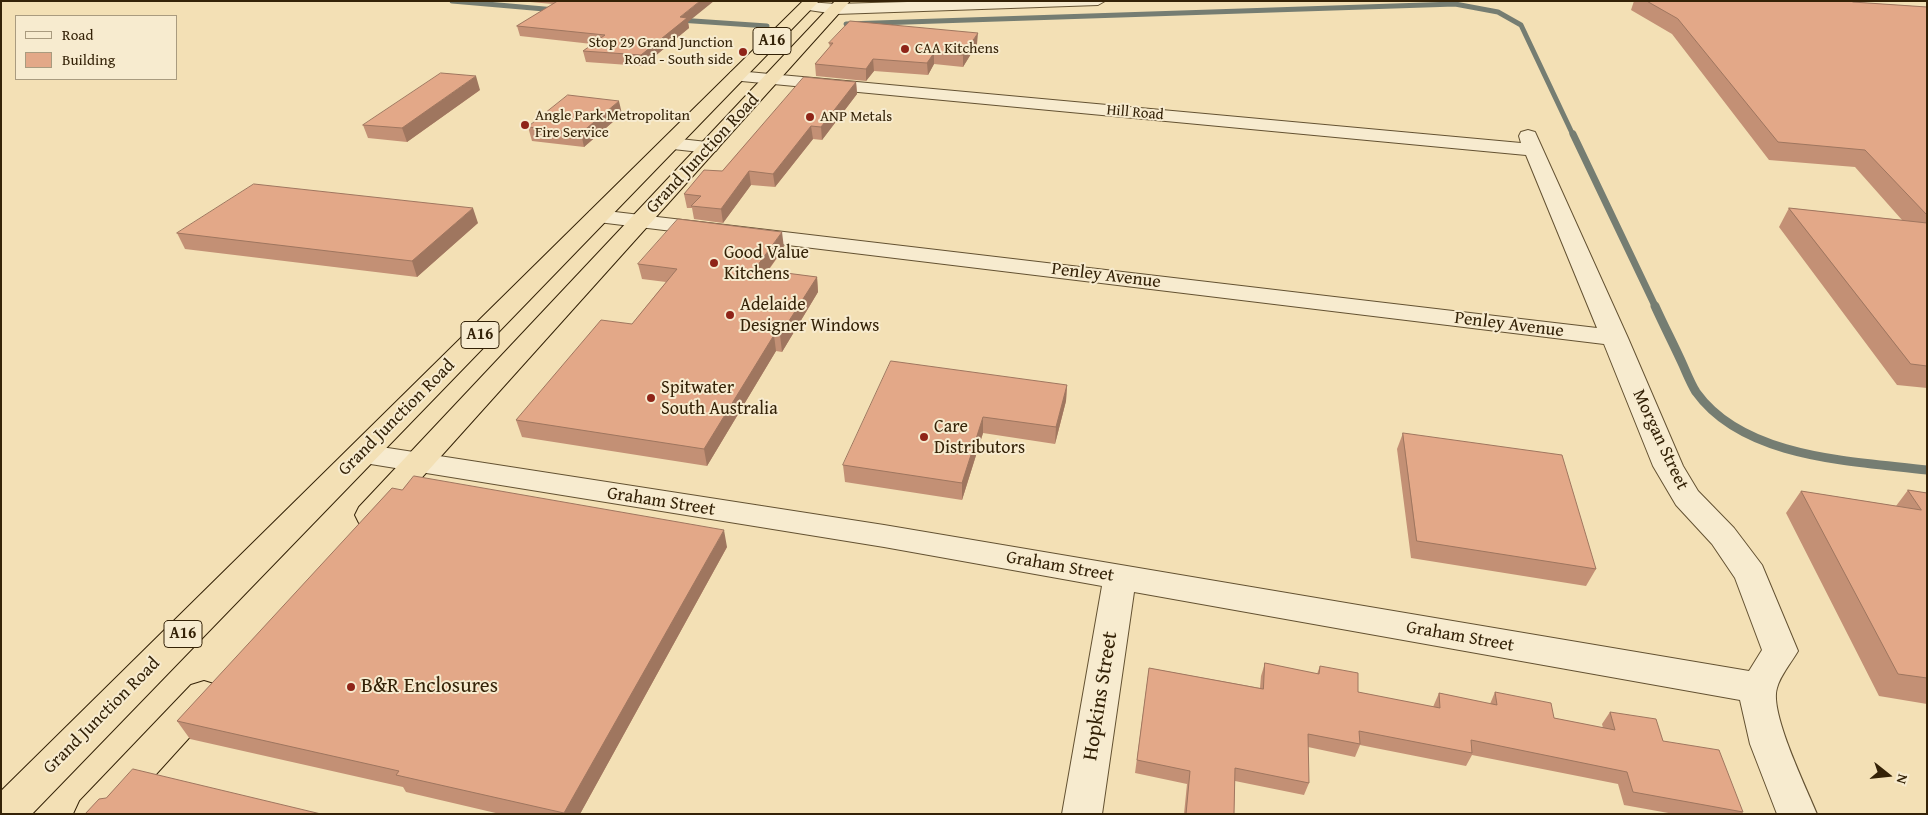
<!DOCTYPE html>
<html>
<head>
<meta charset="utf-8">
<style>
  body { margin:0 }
  #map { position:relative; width:1928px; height:815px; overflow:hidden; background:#f3e0b5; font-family:"Gentium Book Plus",serif }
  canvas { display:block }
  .frame { position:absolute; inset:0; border:2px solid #342207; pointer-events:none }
  .legend { position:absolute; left:15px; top:15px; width:162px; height:65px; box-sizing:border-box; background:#f7ebcf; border:1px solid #a99b7f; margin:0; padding:6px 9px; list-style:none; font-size:15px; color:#342207 }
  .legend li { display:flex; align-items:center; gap:10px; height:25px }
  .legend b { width:25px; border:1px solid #a99b7f }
  .north { position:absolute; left:1863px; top:750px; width:50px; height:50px; -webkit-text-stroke:4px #f7ebcf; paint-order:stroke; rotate:106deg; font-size:14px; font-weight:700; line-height:20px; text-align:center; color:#342207 }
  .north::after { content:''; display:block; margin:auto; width:18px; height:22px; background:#342207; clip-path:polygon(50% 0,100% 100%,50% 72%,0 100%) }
</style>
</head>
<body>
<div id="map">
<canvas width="1928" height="815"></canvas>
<div class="frame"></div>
<ul class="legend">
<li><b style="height:6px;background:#f7ebcf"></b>Road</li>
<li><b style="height:14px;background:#e3a888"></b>Building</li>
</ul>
<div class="north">N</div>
</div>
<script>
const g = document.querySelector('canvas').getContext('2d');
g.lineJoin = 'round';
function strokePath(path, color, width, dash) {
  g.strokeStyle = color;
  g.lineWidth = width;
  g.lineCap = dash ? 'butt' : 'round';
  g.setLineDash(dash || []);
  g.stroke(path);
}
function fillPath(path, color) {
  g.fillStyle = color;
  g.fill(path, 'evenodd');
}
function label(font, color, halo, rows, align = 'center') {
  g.font = font + ' "Gentium Book Plus",serif';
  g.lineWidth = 4;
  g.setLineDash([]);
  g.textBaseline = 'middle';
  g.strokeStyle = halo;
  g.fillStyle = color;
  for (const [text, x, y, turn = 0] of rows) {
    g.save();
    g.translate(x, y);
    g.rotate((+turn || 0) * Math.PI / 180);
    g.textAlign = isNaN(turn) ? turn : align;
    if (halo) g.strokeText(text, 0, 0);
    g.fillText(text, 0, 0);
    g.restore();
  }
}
const streamFar2 = new Path2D(`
  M 452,1 L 556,10
  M 679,20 L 767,26
  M 846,24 L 1455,4 L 1498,12 L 1521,25 L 1573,135`);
const streamFar1 = new Path2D(`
  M 1573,134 L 1656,308`);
const stream = new Path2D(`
  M 1655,306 C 1664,326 1674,345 1683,365 C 1687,374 1691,384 1696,392 C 1744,459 1853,461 1927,470`);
const minor = new Path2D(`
  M 943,1 L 1105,1 L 1098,5 L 836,14 L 802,9 L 800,6 L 802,3 L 807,2 L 836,4 Z
  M 737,71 L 1521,143 L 1519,136 L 1521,132 L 1528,130 L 1535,132 L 1628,338 L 1683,466 L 1698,491 L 1734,528 L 1762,565 L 1798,651 C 1791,663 1780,676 1777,688 C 1769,712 1807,789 1817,814 L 1777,814 L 1750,744 L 1740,700 L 1134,592 L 1102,814 L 1062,814 L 1102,586 L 884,547 L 352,461 L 348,454 L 352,447 L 362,444 L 884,525 L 1749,671 L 1762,650 L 1735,578 L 1712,544 L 1676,505 L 1653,466 L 1604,344 L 598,222 L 590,221 L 587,216 L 590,211 L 598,210 L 1597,328 L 1526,155 L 731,80 L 728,76 L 731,72 Z
  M 671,138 L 716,143 L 719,147 L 716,151 L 709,153 L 664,148 L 661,144 L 664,140 Z`);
const highway = new Path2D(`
  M 803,1 L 819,1 L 32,814 L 1,814 L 1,791 Z
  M 835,1 L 850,1 L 381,523 L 370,526 L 359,523 L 355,515 L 359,507 Z
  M 204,681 L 217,685 L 222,696 L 217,707 L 120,814 L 74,814 L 80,801 L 191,685 Z`);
const wall = new Path2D(`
  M 519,1 L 557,1 L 556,2 L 688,22 L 689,28 L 643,66 L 586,62 L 583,51 L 592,44 L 520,36 L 517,26 L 553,4 Z
  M 1634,1 L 1851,1 L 1853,2 L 1927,7 L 1927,388 L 1897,385 L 1779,227 L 1789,208 L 1902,220 L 1855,167 L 1769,160 L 1672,34 L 1631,10 Z
  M 829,43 L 977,44 L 963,67 L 934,64 L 928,75 L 874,71 L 866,81 L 816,76 L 815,64 L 830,47 Z
  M 856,82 L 857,94 L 822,140 L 813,139 L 775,187 L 751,185 L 723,223 L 694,219 L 692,208 L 687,208 L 684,194 L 722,171 Z
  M 480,90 L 407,142 L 368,138 L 363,125 Z
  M 622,114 L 584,147 L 532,141 L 528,127 Z
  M 478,223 L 417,277 L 185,249 L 177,233 Z
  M 784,248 L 768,271 L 817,277 L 818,292 L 782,352 L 776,351 L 707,466 L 522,437 L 516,420 L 632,324 L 666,282 L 642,279 L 638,264 Z
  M 1067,385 L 1066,401 L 1055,444 L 983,433 L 962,500 L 845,482 L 843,465 Z
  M 1403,433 L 1596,569 L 1586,586 L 1411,558 L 1397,449 Z
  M 1908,490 L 1927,493 L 1927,704 L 1879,696 L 1786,513 L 1801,491 L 1896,506 Z
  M 727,547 L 580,814 L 500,814 L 406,792 L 403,787 L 190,739 L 177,721 Z
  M 1265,663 L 1317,674 L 1320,666 L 1358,692 L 1433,707 L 1439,693 L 1490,704 L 1495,692 L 1554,718 L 1603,728 L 1602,724 L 1610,712 L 1663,741 L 1743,812 L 1741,814 L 1674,814 L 1624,805 L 1618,784 L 1472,755 L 1466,766 L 1360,745 L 1355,757 L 1308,747 L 1309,783 L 1304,795 L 1235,781 L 1234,814 L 1184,814 L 1187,784 L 1135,773 L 1149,668 L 1260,688 L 1261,676 Z`);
const shadedWall = new Path2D(`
  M 700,1 L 714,1 L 688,22 L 689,28 L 643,66 L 641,55 L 680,17 Z
  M 978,33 L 977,44 L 963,67 L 963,55 Z
  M 934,53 L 934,64 L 928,75 L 927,63 Z
  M 873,59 L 874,71 L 866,81 L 866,69 Z
  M 476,76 L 480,90 L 407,142 L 402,128 Z
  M 856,82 L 857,94 L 822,140 L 821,127 Z
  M 619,101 L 622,114 L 584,147 L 581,133 Z
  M 811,126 L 813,139 L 775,187 L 773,174 Z
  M 749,171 L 751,185 L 723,223 L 721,209 Z
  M 473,208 L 478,223 L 417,277 L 412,261 Z
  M 782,232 L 784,248 L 757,285 L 755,269 Z
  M 817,277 L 818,292 L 782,352 L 780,335 Z
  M 774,335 L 776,351 L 707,466 L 704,449 Z
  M 1067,385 L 1066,401 L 1055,444 L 1056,427 Z
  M 983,417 L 983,433 L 962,500 L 962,483 Z
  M 724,530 L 727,547 L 580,814 L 565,814 L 564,813 Z`);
const building = new Path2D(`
  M 558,1 L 700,1 L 680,17 L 687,18 L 641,55 L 583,51 L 605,35 L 517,26 Z
  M 1647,1 L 1851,1 L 1853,2 L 1927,7 L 1927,215 L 1865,150 L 1778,142 L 1678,19 Z
  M 850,21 L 978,33 L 963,55 L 934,53 L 927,63 L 873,59 L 866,69 L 815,64 L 833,43 L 829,43 Z
  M 441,73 L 476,76 L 402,128 L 363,125 Z
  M 804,77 L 856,82 L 821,127 L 811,126 L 773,174 L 749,171 L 721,209 L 691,206 L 701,196 L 684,194 L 704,170 L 722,171 Z
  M 568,95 L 619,101 L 581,133 L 528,127 Z
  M 254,184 L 473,208 L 412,261 L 177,233 Z
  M 1789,208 L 1927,223 L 1927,366 L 1911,364 Z
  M 678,219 L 782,232 L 755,269 L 817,277 L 780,335 L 774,335 L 704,449 L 516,420 L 601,320 L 632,324 L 677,269 L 638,264 Z
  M 891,361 L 1067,385 L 1056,427 L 983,417 L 962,483 L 843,465 Z
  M 1403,433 L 1562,455 L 1596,569 L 1417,541 Z
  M 414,476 L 724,530 L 564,813 L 396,775 L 399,771 L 177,721 L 392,488 L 402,490 Z
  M 1908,490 L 1927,493 L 1927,678 L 1898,674 L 1801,491 L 1921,510 Z
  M 1265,663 L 1319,674 L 1320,666 L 1358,673 L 1358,692 L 1440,708 L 1439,693 L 1497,705 L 1495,692 L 1551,703 L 1554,718 L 1615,730 L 1610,712 L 1656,719 L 1663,741 L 1719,750 L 1743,812 L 1633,792 L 1627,772 L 1471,740 L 1472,753 L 1359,731 L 1360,744 L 1308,734 L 1309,783 L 1235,768 L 1234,814 L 1186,814 L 1190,771 L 1137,760 L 1149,668 L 1263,689 Z
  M 133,769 L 321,814 L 85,814 L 99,799 L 106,798 Z`);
const markers = [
  [905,49,5,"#8f2418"],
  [743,52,5,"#8f2418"],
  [810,117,5,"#8f2418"],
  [525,125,5,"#8f2418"],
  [714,263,5,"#8f2418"],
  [730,315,5,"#8f2418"],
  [651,398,5,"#8f2418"],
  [924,437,5,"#8f2418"],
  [351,687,5,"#8f2418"]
];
const farPoinames = [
  ["Stop 29 Grand Junction",733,43,"right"],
  ["Road - South side",733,60,"right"],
  ["CAA Kitchens",915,49],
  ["Angle Park Metropolitan",535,116],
  ["Fire Service",535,133],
  ["ANP Metals",820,117]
];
const farStreetnames = [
  ["Hill Road",1135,113,5]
];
const shields = [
  [772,41,38],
  [480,335,38],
  [183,634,38]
];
const shieldNames = [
  ["A16",772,41],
  ["A16",480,335],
  ["A16",183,634]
];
const streetNames = [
  ["Grand Junction Road",703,154,-47],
  ["Penley Avenue",1106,276,7],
  ["Penley Avenue",1509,325,7],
  ["Grand Junction Road",397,418,-45],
  ["Morgan Street",1660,440,65],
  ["Graham Street",661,502,9],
  ["Graham Street",1060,567,10],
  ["Graham Street",1460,637,10],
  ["Grand Junction Road",102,716,-45]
];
const poiNames = [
  ["Good Value",724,253],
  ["Kitchens",724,274],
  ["Adelaide",740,305],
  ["Designer Windows",740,326],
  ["Spitwater",661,388],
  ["South Australia",661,409],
  ["Care",934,427],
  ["Distributors",934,448]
];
const nearPoinames = [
  ["B&R Enclosures",361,687]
];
const nearStreetnames = [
  ["Hopkins Street",1101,696,-81]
];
strokePath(streamFar2, '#757d72', 5);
strokePath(streamFar1, '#757d72', 7);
strokePath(stream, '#757d72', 9);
strokePath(minor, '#645232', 2);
strokePath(highway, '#342207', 2);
fillPath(minor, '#f7ebcf');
fillPath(highway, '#f3e0b5');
fillPath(wall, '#c39075');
fillPath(shadedWall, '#9f765f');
fillPath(building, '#e3a888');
strokePath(building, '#9f765f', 1);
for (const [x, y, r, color] of markers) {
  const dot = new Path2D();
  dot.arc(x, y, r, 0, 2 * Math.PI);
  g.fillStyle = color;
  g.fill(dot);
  strokePath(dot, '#f7ebcf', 2);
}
label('15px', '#342207', '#f7ebcf', farPoinames, 'left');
label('15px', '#342207', '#f7ebcf', farStreetnames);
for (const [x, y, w] of shields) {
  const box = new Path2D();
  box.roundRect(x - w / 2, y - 13.5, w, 27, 4);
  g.fillStyle = '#f7ebcf';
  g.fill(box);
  strokePath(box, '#342207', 1);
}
label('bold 16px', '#342207', null, shieldNames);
label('18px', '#342207', '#f7ebcf', streetNames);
label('18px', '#342207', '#f7ebcf', poiNames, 'left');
label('21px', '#342207', '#f7ebcf', nearPoinames, 'left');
label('21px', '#342207', '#f7ebcf', nearStreetnames);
</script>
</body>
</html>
